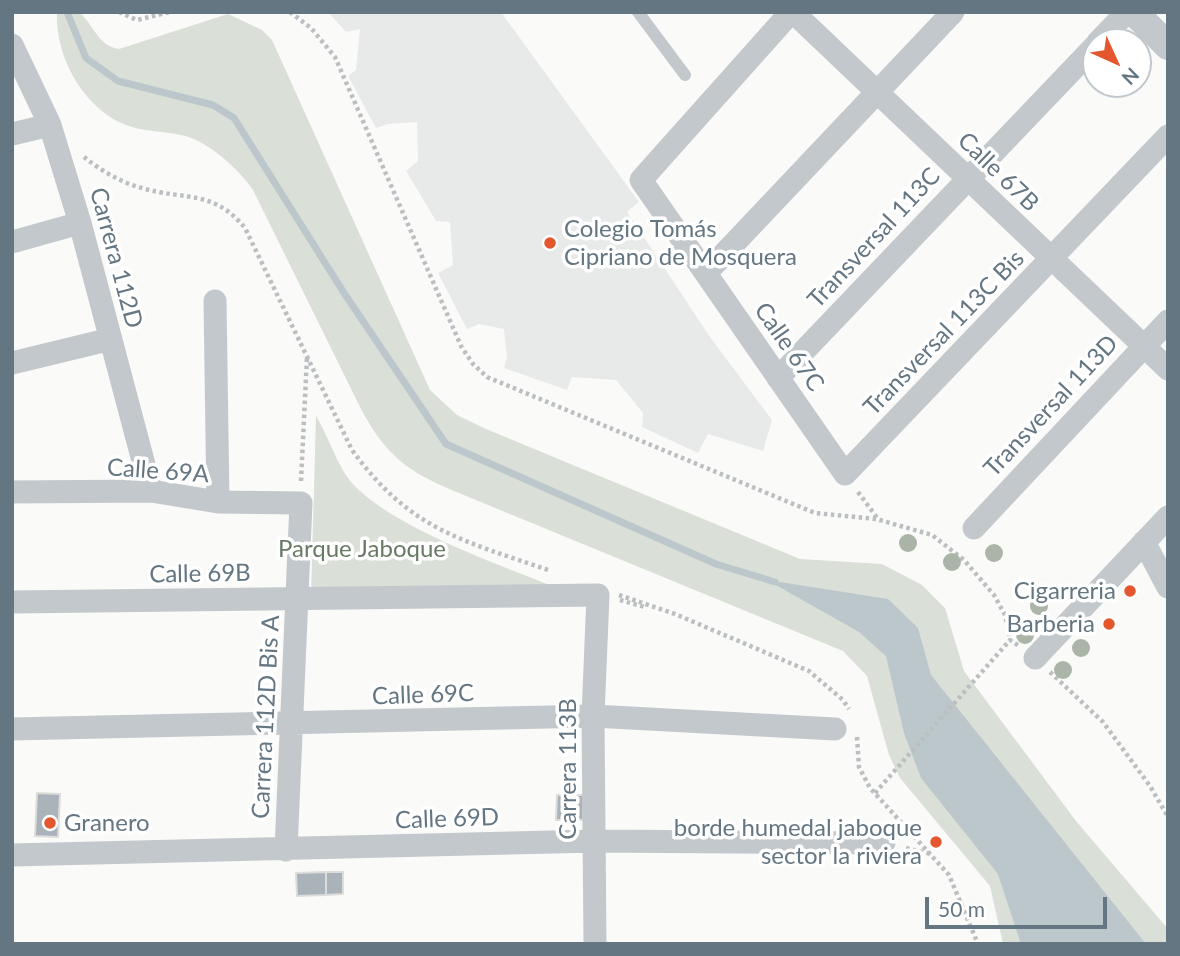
<!DOCTYPE html>
<html>
<head>
<meta charset="utf-8">
<style>
  body { margin:0 }
  #map { position:relative; width:1180px; height:956px; overflow:hidden; background:#fafaf8; font-family:Lato,sans-serif }
  canvas { display:block }
  .frame { position:absolute; inset:0; border:14px solid #657683; pointer-events:none }
  .north { position:absolute; left:1082px; top:28px; width:70px; height:70px; box-sizing:border-box; background:#fff; border:2px solid #c1c8cd; border-radius:50%; rotate:135deg; font-size:19px; font-weight:700; line-height:28px; text-align:center; color:#657683 }
  .north::after { content:''; display:block; margin:auto; width:24px; height:32px; background:#e4572e; clip-path:polygon(50% 0,100% 100%,50% 72%,0 100%) }
  .scale { position:absolute; left:925px; top:897px; width:182px; height:32px; box-sizing:border-box; border:4px solid #657683; border-top:0; padding-left:9px; font-size:21px; line-height:24px; white-space:nowrap; color:#657683; -webkit-text-stroke:5px #fff; paint-order:stroke }
</style>
</head>
<body>
<div id="map">
<canvas width="1180" height="956"></canvas>
<div class="frame"></div>
<div class="north">N</div>
<div class="scale">50 m</div>
</div>
<script>
const g = document.querySelector('canvas').getContext('2d');
g.lineJoin = 'round';
function fillPath(path, color) {
  g.fillStyle = color;
  g.fill(path, 'evenodd');
}
function strokePath(path, color, width, dash) {
  g.strokeStyle = color;
  g.lineWidth = width;
  g.lineCap = dash ? 'butt' : 'round';
  g.setLineDash(dash || []);
  g.stroke(path);
}
function label(font, color, halo, rows, align = 'center') {
  g.font = font + ' Lato,sans-serif';
  g.lineWidth = 7;
  g.setLineDash([]);
  g.textBaseline = 'middle';
  g.strokeStyle = halo;
  g.fillStyle = color;
  for (const [text, x, y, turn = 0] of rows) {
    g.save();
    g.translate(x, y);
    g.rotate((+turn || 0) * Math.PI / 180);
    g.textAlign = isNaN(turn) ? turn : align;
    if (halo) g.strokeText(text, 0, 0);
    g.fillText(text, 0, 0);
    g.restore();
  }
}
const built = new Path2D(`
  M 328,12 L 501,12 L 639,202 L 627,212 L 710,337 L 772,420 L 763,451 L 708,434 L 698,453 L 642,427 L 643,413 L 616,380 L 572,377 L 567,390 L 504,368 L 507,357 L 504,329 L 479,324 L 467,329 L 438,273 L 453,265 L 450,222 L 436,221 L 406,171 L 418,161 L 417,122 L 388,124 L 376,128 L 348,76 L 356,70 L 360,29 L 346,32 Z`);
const green = new Path2D(`
  M 57,12 L 79,12 C 94,25 98,46 119,49 L 228,14 L 262,30 L 272,40 L 430,390 L 457,415 L 486,429 L 800,559 L 882,564 L 922,585 L 945,608 L 964,671 L 1076,821 L 1168,929 L 1168,944 L 1003,944 L 990,886 L 900,778 L 889,755 L 867,676 L 843,651 L 454,491 C 407,471 387,456 362,411 L 253,190 C 240,171 217,150 196,140 C 178,131 152,133 132,127 C 86,113 55,59 57,12 Z
  M 316,416 C 327,434 334,456 345,474 C 380,526 513,569 572,594 L 311,597 Z`);
const water = new Path2D(`
  M 767,580 L 888,599 L 918,628 L 931,675 L 1146,944 L 1021,944 L 998,874 L 921,778 L 904,733 L 886,656 L 859,632 Z`);
const stream = new Path2D(`
  M 67,12 L 86,58 L 118,81 L 213,105 L 234,118 L 344,293 L 446,444 L 716,564 L 775,582`);
const building = new Path2D(`
  M 37,793 L 60,794 L 58,837 L 35,836 Z
  M 557,795 L 584,795 L 583,820 L 556,820 Z
  M 326,872 L 326,895 L 297,896 L 296,873 Z
  M 326,872 L 343,872 L 343,894 L 326,895 Z`);
const path = new Path2D(`
  M 119,12 L 137,20 L 170,12
  M 290,12 L 311,28 L 335,57 L 461,346 L 473,364 L 487,377 L 815,513 L 876,519 L 932,535 L 964,560 L 994,595 L 1005,615 L 1010,640
  M 84,157 C 100,170 122,183 142,188 C 186,201 213,189 245,228 L 352,450 C 411,531 462,540 551,571
  M 301,481 L 307,357
  M 858,492 L 878,519
  M 619,595 L 675,614 L 809,671 L 843,700 L 849,709
  M 620,600 L 645,607
  M 1050,672 L 1103,722 L 1150,786 L 1168,817
  M 857,737 L 859,767 L 870,788 L 949,875 L 978,944
  M 875,793 L 1010,640 L 1019,646
  M 906,848 L 931,854`);
const service = new Path2D(`
  M 638,12 L 685,75`);
const minor = new Path2D(`
  M 791,12 L 641,180 L 845,474 L 1168,136
  M 793,12 L 1168,369
  M 1098,42 L 1127,12
  M 12,45 L 50,125 L 80,223 L 151,491
  M 12,134 L 50,125
  M 12,242 L 80,223
  M 706,273 L 953,12
  M 215,301 L 218,502
  M 12,363 L 111,339
  M 778,378 L 1096,45
  M 12,492 L 151,491 L 218,502 L 301,503 L 286,850
  M 974,528 L 1168,321
  M 1144,542 L 1168,587
  M 12,602 L 598,595 L 593,716 L 595,944
  M 1035,658 L 1168,517
  M 12,729 L 593,716 L 835,729
  M 12,855 L 594,841 L 884,843`);
const tertiary = new Path2D(`
  M 1134,12 L 1168,46`);
const trees = [
  [908,543],
  [994,553],
  [952,562],
  [1039,606],
  [1025,635],
  [1081,648],
  [1063,670]
];
const markers = [
  [550,243,7,"#e4572e"],
  [1130,591,7,"#e4572e"],
  [1109,624,7,"#e4572e"],
  [50,823,7,"#e4572e"],
  [936,842,7,"#e4572e"]
];
const streetNames = [
  ["Calle 67B",998,172,44],
  ["Transversal 113C",874,238,-47],
  ["Carrera 112D",116,258,75],
  ["Transversal 113C Bis",944,333,-46],
  ["Calle 67C",789,347,55],
  ["Transversal 113D",1051,406,-47],
  ["Calle 69A",158,471,4],
  ["Calle 69B",200,574,-1],
  ["Calle 69C",423,695,-2],
  ["Carrera 112D Bis A",266,717,-87],
  ["Carrera 113B",568,769,-90],
  ["Calle 69D",447,819,-2]
];
const poiNames = [
  ["Colegio Tomás",564,229,"left"],
  ["Cipriano de Mosquera",564,257,"left"],
  ["Cigarreria",1116,591],
  ["Barberia",1095,624],
  ["Granero",64,823,"left"],
  ["borde humedal jaboque",922,828],
  ["sector la riviera",922,856]
];
const parkNames = [
  ["Parque Jaboque",362,549]
];
fillPath(built, '#e8e9e9');
fillPath(green, '#dadfd7');
fillPath(water, '#bbc7cb');
strokePath(stream, '#bbc7cb', 7);
fillPath(building, '#aab3b9');
strokePath(building, '#dcdcda', 2);
strokePath(path, '#bbbfc2', 4.5, [3.5, 3.5]);
strokePath(service, '#c3c8cc', 12);
strokePath(minor, '#c3c8cc', 23);
strokePath(tertiary, '#c3c8cc', 28);
g.fillStyle = '#aab4a7';
for (const [x, y] of trees) {
  g.beginPath();
  g.arc(x, y, 9, 0, 2 * Math.PI);
  g.fill();
}
for (const [x, y, r, color] of markers) {
  const dot = new Path2D();
  dot.arc(x, y, r, 0, 2 * Math.PI);
  g.fillStyle = color;
  g.fill(dot);
  strokePath(dot, '#fff', 2.5);
}
label('24px', '#657683', '#fff', streetNames);
label('24px', '#657683', '#fff', poiNames, 'right');
label('24px', '#687a64', '#fff', parkNames);
</script>
</body>
</html>
